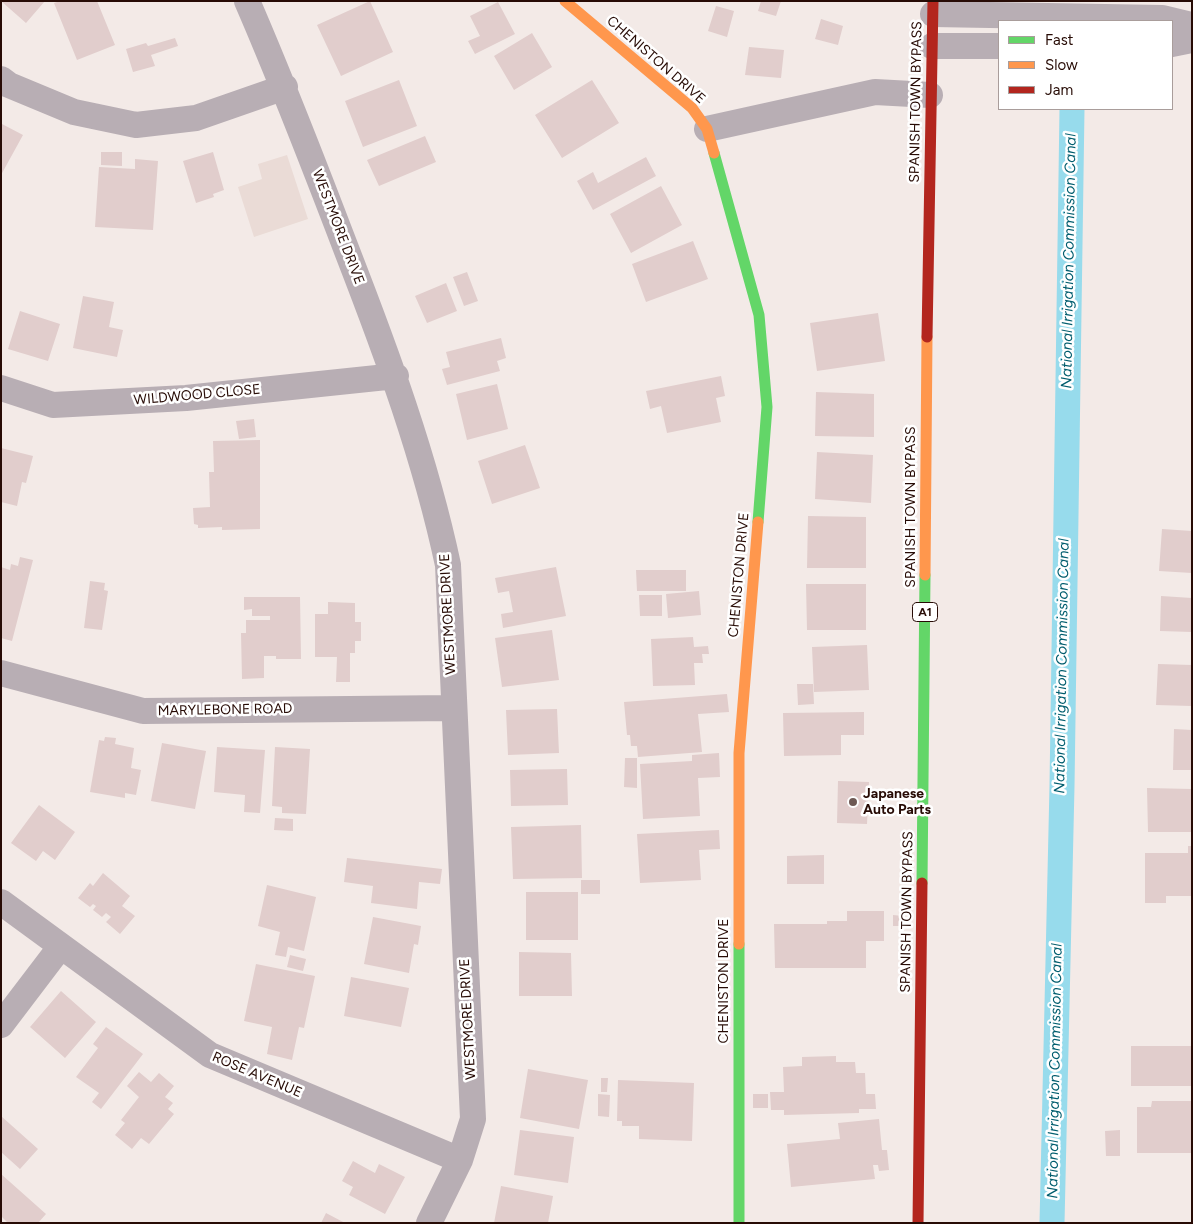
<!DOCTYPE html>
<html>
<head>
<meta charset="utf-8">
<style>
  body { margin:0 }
  #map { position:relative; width:1193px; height:1224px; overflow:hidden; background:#f3eae7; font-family:Figtree,sans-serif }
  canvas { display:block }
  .frame { position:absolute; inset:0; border:2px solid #270b05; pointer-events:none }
  .legend { position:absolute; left:998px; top:20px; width:175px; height:90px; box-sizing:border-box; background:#fff; border:1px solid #a99d9b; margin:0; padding:6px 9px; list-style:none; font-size:15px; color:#270b05 }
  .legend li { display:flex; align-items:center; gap:10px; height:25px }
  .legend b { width:25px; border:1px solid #a99d9b }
</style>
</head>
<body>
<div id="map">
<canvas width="1193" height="1224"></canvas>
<div class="frame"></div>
<ul class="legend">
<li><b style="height:6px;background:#63d668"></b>Fast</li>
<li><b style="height:6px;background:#ff974d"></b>Slow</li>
<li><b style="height:6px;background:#b3261e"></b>Jam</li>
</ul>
</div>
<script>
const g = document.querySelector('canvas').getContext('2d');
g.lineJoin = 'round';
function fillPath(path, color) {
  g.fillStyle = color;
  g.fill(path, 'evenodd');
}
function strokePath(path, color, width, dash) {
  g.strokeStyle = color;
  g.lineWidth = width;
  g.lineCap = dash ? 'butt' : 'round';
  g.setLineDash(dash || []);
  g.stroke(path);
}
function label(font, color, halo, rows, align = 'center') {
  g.font = font + ' Figtree,sans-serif';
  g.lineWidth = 5;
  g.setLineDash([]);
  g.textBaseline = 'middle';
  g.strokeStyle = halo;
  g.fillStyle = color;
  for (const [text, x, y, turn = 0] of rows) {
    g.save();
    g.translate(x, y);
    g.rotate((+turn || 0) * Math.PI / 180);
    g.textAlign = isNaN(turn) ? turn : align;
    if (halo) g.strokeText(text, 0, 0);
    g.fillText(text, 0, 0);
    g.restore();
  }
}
const built = new Path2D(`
  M 287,155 L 308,219 L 254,237 L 238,187 L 262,179 L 258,164 Z`);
const canal = new Path2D(`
  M 1052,1223 L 1062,786 L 1072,109`);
const building = new Path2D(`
  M 1,1 L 45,1 L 26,23 Z
  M 60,1 L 97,1 L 115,45 L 77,60 L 54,3 Z
  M 370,1 L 393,52 L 341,76 L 317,25 Z
  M 761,1 L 781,1 L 776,16 L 758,11 Z
  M 498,2 L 515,34 L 475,54 L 468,41 L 480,36 L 470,16 Z
  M 716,6 L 734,11 L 727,37 L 708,31 Z
  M 821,19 L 843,26 L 838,45 L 815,39 Z
  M 532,33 L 552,67 L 514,90 L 494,56 Z
  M 175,38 L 178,46 L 151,55 L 155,66 L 133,72 L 126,49 L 146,43 L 148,46 Z
  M 749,47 L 784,50 L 781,78 L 745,75 Z
  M 399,80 L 417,126 L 363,147 L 345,101 Z
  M 592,80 L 619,123 L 562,158 L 535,115 Z
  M 2,124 L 23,135 L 1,175 L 1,126 Z
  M 425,136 L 436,162 L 379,186 L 367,160 Z
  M 101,152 L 122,152 L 122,166 L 101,165 Z
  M 213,152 L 224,190 L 213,194 L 214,197 L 196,203 L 183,161 Z
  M 646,157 L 656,176 L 593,210 L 577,181 L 593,172 L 598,183 Z
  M 135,159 L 158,161 L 153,230 L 95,227 L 99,167 L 135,169 Z
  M 661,186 L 682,225 L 631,253 L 610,214 Z
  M 693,241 L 708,279 L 646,302 L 632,264 Z
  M 467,272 L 478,301 L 464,306 L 453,277 Z
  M 446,283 L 457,311 L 427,323 L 415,296 Z
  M 83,296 L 114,302 L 109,327 L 123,330 L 117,357 L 73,348 Z
  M 20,311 L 60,324 L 48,361 L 8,349 Z
  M 878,313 L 885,361 L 817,371 L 810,323 Z
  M 501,338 L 506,358 L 497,361 L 500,371 L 447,385 L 442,369 L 450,367 L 446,352 Z
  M 721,376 L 725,396 L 716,398 L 721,422 L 667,433 L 661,406 L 650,409 L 646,391 Z
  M 497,384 L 508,429 L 467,440 L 456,394 Z
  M 816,392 L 874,394 L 874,437 L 815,436 Z
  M 254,419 L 256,437 L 239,439 L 236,421 Z
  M 260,440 L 260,529 L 222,530 L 222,527 L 198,528 L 198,525 L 194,524 L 193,508 L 210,507 L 209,472 L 214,472 L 213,441 Z
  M 525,445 L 540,488 L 492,504 L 478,461 Z
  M 1,448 L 33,456 L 26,483 L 22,482 L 17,506 L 1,502 Z
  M 817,452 L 873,455 L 871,503 L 815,499 Z
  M 808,516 L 866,517 L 866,568 L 807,568 Z
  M 1162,529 L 1192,531 L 1192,573 L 1159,571 Z
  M 20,557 L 33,560 L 12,641 L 1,638 L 1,567 L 10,570 L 11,564 L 18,566 Z
  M 556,567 L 566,616 L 503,628 L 501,614 L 513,612 L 509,591 L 498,593 L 495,578 Z
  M 636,570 L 686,570 L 686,591 L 637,591 Z
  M 90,581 L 105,583 L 104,590 L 108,591 L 102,630 L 84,628 Z
  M 806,584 L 866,584 L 866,630 L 807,630 Z
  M 699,591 L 701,615 L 668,618 L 666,594 Z
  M 639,595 L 662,595 L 662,616 L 640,616 Z
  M 1161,596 L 1192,598 L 1192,632 L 1160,631 Z
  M 244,597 L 300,597 L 301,659 L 276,659 L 276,656 L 264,656 L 264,678 L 242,679 L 241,633 L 246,633 L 246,620 L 270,620 L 270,616 L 252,616 L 252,609 L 244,610 Z
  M 328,602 L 355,603 L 355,622 L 361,622 L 361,641 L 355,641 L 355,653 L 350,653 L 350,682 L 336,682 L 337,657 L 315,657 L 315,614 L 328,614 Z
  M 552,630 L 559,680 L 502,687 L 495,638 Z
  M 693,637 L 694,647 L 708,646 L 709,654 L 702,654 L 703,663 L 694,663 L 695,685 L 653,686 L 651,639 Z
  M 867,645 L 869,690 L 814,692 L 812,647 Z
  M 1158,664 L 1192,665 L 1192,706 L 1156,705 Z
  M 797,684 L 813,684 L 814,704 L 798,705 Z
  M 727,694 L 729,712 L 698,714 L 702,752 L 638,757 L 637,746 L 631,746 L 630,735 L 627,735 L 624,702 Z
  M 557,709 L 559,753 L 508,755 L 506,710 Z
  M 864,712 L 864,735 L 841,735 L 841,755 L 784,756 L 783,713 Z
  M 1174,729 L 1192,730 L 1192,770 L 1173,770 Z
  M 105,737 L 116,738 L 115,744 L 134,748 L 131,768 L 141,770 L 136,795 L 125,793 L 125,798 L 90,792 L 99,740 L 104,741 Z
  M 162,743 L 206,751 L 195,809 L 151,801 Z
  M 217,747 L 265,750 L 260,813 L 244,812 L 245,795 L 214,792 Z
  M 275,747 L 310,749 L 306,814 L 282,813 L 282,807 L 272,806 Z
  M 719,753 L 720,777 L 698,778 L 700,816 L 643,819 L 640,764 L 692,761 L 692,755 Z
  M 625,758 L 637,758 L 637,788 L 624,787 Z
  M 567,769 L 568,805 L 511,806 L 510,770 Z
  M 838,781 L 869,782 L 867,824 L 837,823 Z
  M 1147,788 L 1192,789 L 1192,832 L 1148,832 Z
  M 39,805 L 75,832 L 55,860 L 43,851 L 36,861 L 11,843 Z
  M 275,818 L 293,819 L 293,831 L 274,830 Z
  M 581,825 L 582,878 L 513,879 L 511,827 Z
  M 719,830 L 720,849 L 699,850 L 701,880 L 640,883 L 637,834 Z
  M 1188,846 L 1192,846 L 1192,896 L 1166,896 L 1166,903 L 1145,903 L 1145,853 L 1188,853 Z
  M 824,855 L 824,884 L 787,884 L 787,856 Z
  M 347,858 L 442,869 L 440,884 L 419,882 L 417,909 L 371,903 L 373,886 L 344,882 Z
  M 103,873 L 130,896 L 122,906 L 135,916 L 120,934 L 106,922 L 111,917 L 106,913 L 102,917 L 93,910 L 96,906 L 93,904 L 90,907 L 78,898 L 90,883 L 93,886 Z
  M 581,880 L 600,880 L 600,894 L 581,894 Z
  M 267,885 L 316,897 L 304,951 L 288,947 L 286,957 L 275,955 L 280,932 L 258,926 Z
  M 526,892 L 578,892 L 578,940 L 526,940 Z
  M 847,911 L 884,911 L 884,941 L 866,941 L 866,968 L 775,968 L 774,924 L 827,924 L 827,921 L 847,921 Z
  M 893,915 L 903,916 L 903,926 L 893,926 Z
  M 373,917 L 421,926 L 418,945 L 414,944 L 409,973 L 364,964 Z
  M 519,952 L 571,953 L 572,996 L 519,996 Z
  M 290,955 L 306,959 L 303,971 L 287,967 Z
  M 256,964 L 315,976 L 304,1028 L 299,1027 L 292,1060 L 267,1054 L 272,1027 L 244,1021 Z
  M 351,977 L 409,988 L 401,1027 L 344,1016 Z
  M 61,991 L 96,1022 L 65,1058 L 30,1027 Z
  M 106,1027 L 143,1054 L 101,1109 L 92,1102 L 99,1093 L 76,1077 L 98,1048 L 93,1044 Z
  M 1131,1046 L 1192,1046 L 1192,1086 L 1131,1086 Z
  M 836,1056 L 836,1062 L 855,1062 L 856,1073 L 865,1073 L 866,1094 L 875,1094 L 876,1109 L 859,1109 L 859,1113 L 784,1115 L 784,1110 L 771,1110 L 770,1092 L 784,1092 L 783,1067 L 802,1066 L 802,1057 Z
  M 528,1069 L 588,1080 L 579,1129 L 520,1118 Z
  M 139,1072 L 151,1082 L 159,1073 L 174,1086 L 165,1097 L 173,1103 L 168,1109 L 174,1114 L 149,1144 L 141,1138 L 132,1149 L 115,1135 L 125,1123 L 121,1120 L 139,1097 L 127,1086 Z
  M 601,1078 L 608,1078 L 607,1092 L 601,1092 Z
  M 618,1080 L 694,1083 L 692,1141 L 639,1139 L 639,1126 L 622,1126 L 622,1121 L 617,1121 Z
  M 598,1094 L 610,1095 L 609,1117 L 598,1116 Z
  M 753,1094 L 768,1094 L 768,1108 L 753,1108 Z
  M 1152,1101 L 1192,1101 L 1192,1153 L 1137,1153 L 1137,1107 L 1151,1107 Z
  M 1,1116 L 38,1149 L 20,1169 L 1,1152 Z
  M 879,1119 L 882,1150 L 887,1150 L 889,1170 L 879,1171 L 878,1165 L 873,1165 L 875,1179 L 791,1187 L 787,1144 L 840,1139 L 838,1123 Z
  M 520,1130 L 574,1137 L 568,1183 L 514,1175 Z
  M 1120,1130 L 1120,1156 L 1106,1156 L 1105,1131 Z
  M 353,1161 L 375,1173 L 379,1164 L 405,1177 L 385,1214 L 349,1195 L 353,1187 L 342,1181 Z
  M 1,1174 L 46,1214 L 38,1223 L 8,1223 L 1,1216 Z
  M 501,1186 L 553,1196 L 548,1223 L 494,1223 Z
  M 326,1213 L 345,1223 L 321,1223 Z`);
const street = new Path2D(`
  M 247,1 C 283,84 315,167 347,251 C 387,354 425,457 448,565 L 473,1119 L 460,1160 L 429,1223
  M 933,14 L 1162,18 L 1192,25
  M 1172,44 L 1192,40
  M 932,46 L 999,46
  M 1,79 L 9,85 L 74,112 L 136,125 L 196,118 L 285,87
  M 707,129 L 875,92 L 930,95
  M 1,388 L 53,405 L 186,398 L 396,376
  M 1,673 L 143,711 L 453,708
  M 1,902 L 210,1055 L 460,1160
  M 1,1025 L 61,946`);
const fast = new Path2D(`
  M 714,153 L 759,315 L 767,407 L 758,522
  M 922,883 L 925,575
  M 739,944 L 739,1223`);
const slow = new Path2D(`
  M 565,1 L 692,108 L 707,129 L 714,153
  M 925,575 L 927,337
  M 739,944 L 739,753 L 758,522`);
const jam = new Path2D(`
  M 927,337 L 933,1
  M 918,1223 L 922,883`);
const markers = [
  [853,802,5,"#6e5954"]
];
const shields = [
  [925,612,25]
];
const shieldNames = [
  ["A1",925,612]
];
const streetNames = [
  ["CHENISTON DRIVE",656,60,41],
  ["SPANISH TOWN BYPASS",916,102,-89],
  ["WESTMORE DRIVE",338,227,69],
  ["WILDWOOD CLOSE",197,395,-5],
  ["SPANISH TOWN BYPASS",911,507,-90],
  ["CHENISTON DRIVE",739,575,-85],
  ["WESTMORE DRIVE",448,614,-93],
  ["MARYLEBONE ROAD",225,710,-1],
  ["SPANISH TOWN BYPASS",907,912,-89],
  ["CHENISTON DRIVE",724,981,-90],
  ["WESTMORE DRIVE",468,1019,-93],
  ["ROSE AVENUE",257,1075,23]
];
const poiNames = [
  ["Japanese",863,794],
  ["Auto Parts",863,810]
];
const waterNames = [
  ["National Irrigation Commission Canal",1069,261,-89],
  ["National Irrigation Commission Canal",1062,666,-89],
  ["National Irrigation Commission Canal",1055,1071,-89]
];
fillPath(built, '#eadbd6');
strokePath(canal, '#97dbec', 25);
fillPath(building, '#e1cdcc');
strokePath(street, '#b8aeb4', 26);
strokePath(fast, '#63d668', 11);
strokePath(slow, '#ff974d', 11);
strokePath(jam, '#b3261e', 11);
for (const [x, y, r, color] of markers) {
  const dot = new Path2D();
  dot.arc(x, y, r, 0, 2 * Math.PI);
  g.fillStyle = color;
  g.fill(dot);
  strokePath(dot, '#fff', 2);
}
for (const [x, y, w] of shields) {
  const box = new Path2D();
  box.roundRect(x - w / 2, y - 9.5, w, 19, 4);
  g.fillStyle = '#fff';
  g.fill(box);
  strokePath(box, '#270b05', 1);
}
label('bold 12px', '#270b05', null, shieldNames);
label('14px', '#270b05', '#fff', streetNames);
label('bold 14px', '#270b05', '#fff', poiNames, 'left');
label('italic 15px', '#005d6e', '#fff', waterNames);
</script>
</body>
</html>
